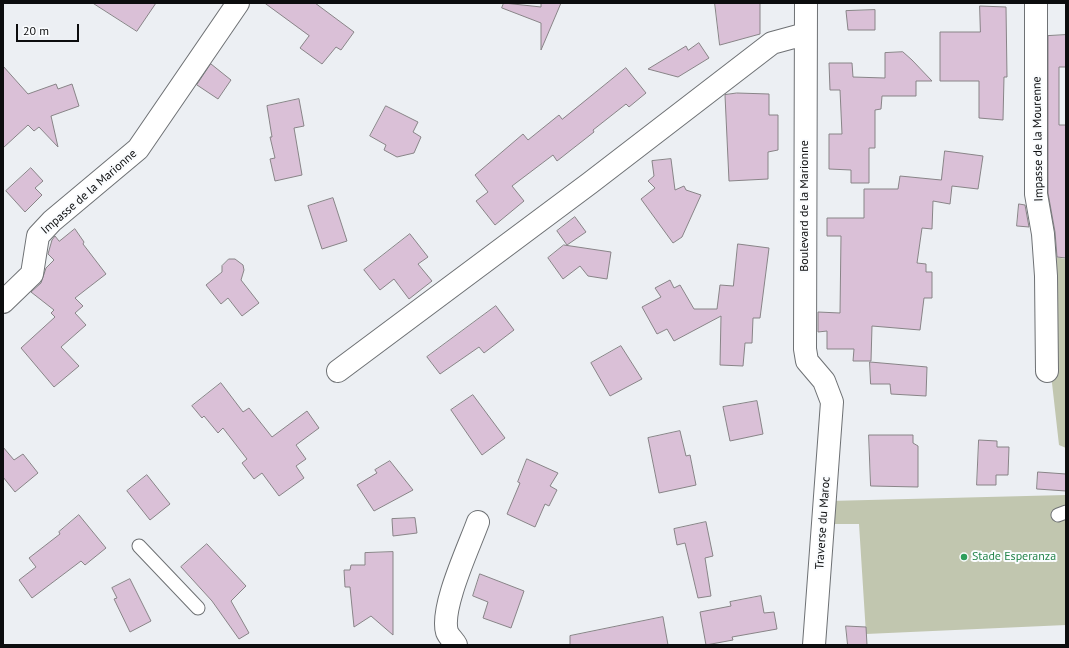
<!DOCTYPE html>
<html>
<head>
<meta charset="utf-8">
<style>
  body { margin:0 }
  #map { position:relative; width:1069px; height:648px; overflow:hidden; background:#eceff3; font-family:"PT Sans",sans-serif }
  canvas { display:block }
  .frame { position:absolute; inset:0; border:4px solid #0c0d0e; pointer-events:none }
  .scale { position:absolute; left:16px; top:24px; width:63px; height:18px; box-sizing:border-box; border:2px solid #0c0d0e; border-top:0; padding-left:5px; font-size:12px; line-height:14px; white-space:nowrap; color:#0c0d0e; -webkit-text-stroke:3px #fafcfe; paint-order:stroke }
</style>
</head>
<body>
<div id="map">
<canvas width="1069" height="648"></canvas>
<div class="frame"></div>
<div class="scale">20 m</div>
</div>
<script>
const g = document.querySelector('canvas').getContext('2d');
g.lineJoin = 'round';
function fillPath(path, color) {
  g.fillStyle = color;
  g.fill(path, 'evenodd');
}
function strokePath(path, color, width, dash) {
  g.strokeStyle = color;
  g.lineWidth = width;
  g.lineCap = dash ? 'butt' : 'round';
  g.setLineDash(dash || []);
  g.stroke(path);
}
function label(font, color, halo, rows, align = 'center') {
  g.font = font + ' "PT Sans",sans-serif';
  g.lineWidth = 4;
  g.setLineDash([]);
  g.textBaseline = 'middle';
  g.strokeStyle = halo;
  g.fillStyle = color;
  for (const [text, x, y, turn = 0] of rows) {
    g.save();
    g.translate(x, y);
    g.rotate((+turn || 0) * Math.PI / 180);
    g.textAlign = isNaN(turn) ? turn : align;
    if (halo) g.strokeText(text, 0, 0);
    g.fillText(text, 0, 0);
    g.restore();
  }
}
const green = new Path2D(`
  M 1049,256 L 1066,259 L 1066,448 L 1059,445 L 1052,383 Z
  M 1066,495 L 1066,625 L 866,634 L 859,524 L 828,524 L 829,501 Z`);
const building = new Path2D(`
  M 93,3 L 156,3 L 137,31 Z
  M 265,3 L 315,3 L 354,32 L 341,50 L 336,47 L 322,64 L 300,48 L 309,36 Z
  M 504,3 L 541,7 L 541,3 L 561,3 L 541,50 L 541,23 L 502,8 Z
  M 715,3 L 760,3 L 760,34 L 720,45 Z
  M 980,6 L 1006,7 L 1007,77 L 1004,77 L 1003,120 L 979,118 L 979,81 L 940,81 L 940,32 L 980,32 Z
  M 875,10 L 875,30 L 848,30 L 846,11 Z
  M 1066,35 L 1066,67 L 1059,67 L 1059,125 L 1066,125 L 1066,258 L 1057,257 L 1055,232 L 1048,193 L 1048,36 Z
  M 699,43 L 709,58 L 678,77 L 648,69 L 686,46 L 688,50 Z
  M 903,52 L 912,60 L 932,81 L 916,81 L 916,96 L 882,96 L 881,109 L 875,110 L 875,148 L 869,148 L 869,183 L 851,183 L 851,170 L 829,169 L 829,134 L 842,134 L 840,90 L 830,90 L 829,63 L 852,63 L 853,77 L 885,78 L 885,53 Z
  M 211,64 L 231,80 L 218,99 L 197,85 Z
  M 3,66 L 28,94 L 56,84 L 58,89 L 72,84 L 79,106 L 51,116 L 58,147 L 39,127 L 34,131 L 28,125 L 3,148 Z
  M 626,68 L 646,93 L 629,107 L 626,104 L 593,130 L 594,132 L 557,161 L 553,155 L 512,186 L 524,201 L 495,225 L 476,201 L 488,192 L 475,175 L 523,134 L 528,140 L 559,115 L 562,119 Z
  M 737,93 L 769,94 L 769,115 L 778,115 L 778,150 L 768,152 L 768,179 L 729,181 L 725,95 Z
  M 299,99 L 304,126 L 294,128 L 302,175 L 275,181 L 270,159 L 275,158 L 270,137 L 272,137 L 267,106 Z
  M 386,106 L 418,122 L 413,132 L 421,137 L 414,153 L 397,157 L 384,150 L 386,145 L 370,136 Z
  M 945,151 L 983,156 L 978,189 L 952,186 L 950,204 L 933,201 L 932,229 L 922,228 L 917,263 L 926,264 L 926,272 L 932,272 L 932,298 L 924,298 L 920,330 L 872,326 L 871,361 L 853,361 L 854,349 L 827,349 L 827,331 L 818,332 L 818,312 L 840,313 L 841,236 L 827,236 L 827,218 L 864,218 L 864,189 L 898,189 L 900,176 L 941,180 Z
  M 671,159 L 675,190 L 684,186 L 686,190 L 701,195 L 682,237 L 673,243 L 641,199 L 655,188 L 648,181 L 654,176 L 652,161 Z
  M 31,168 L 43,181 L 35,188 L 42,195 L 25,212 L 6,191 Z
  M 333,198 L 347,241 L 322,249 L 308,206 Z
  M 1019,204 L 1025,205 L 1029,227 L 1017,226 Z
  M 575,217 L 586,232 L 567,245 L 557,231 Z
  M 75,229 L 84,242 L 83,244 L 106,274 L 75,298 L 83,306 L 75,313 L 86,325 L 61,347 L 79,366 L 54,387 L 21,348 L 55,317 L 51,313 L 54,310 L 31,292 L 41,283 L 46,268 L 54,260 L 48,254 L 52,240 L 55,236 L 59,241 Z
  M 410,234 L 428,257 L 418,264 L 432,281 L 409,299 L 394,279 L 380,290 L 364,270 Z
  M 738,244 L 769,248 L 760,318 L 753,318 L 752,343 L 745,343 L 743,366 L 720,365 L 721,316 L 674,341 L 667,329 L 657,334 L 642,307 L 661,297 L 655,288 L 670,280 L 674,288 L 680,285 L 694,309 L 717,309 L 720,285 L 733,286 Z
  M 564,245 L 611,252 L 607,279 L 588,276 L 580,266 L 563,279 L 548,258 Z
  M 229,259 L 235,259 L 243,265 L 244,270 L 241,280 L 259,303 L 242,316 L 228,298 L 221,304 L 206,285 L 222,272 L 222,266 Z
  M 496,306 L 514,330 L 484,353 L 479,347 L 440,374 L 427,357 Z
  M 621,346 L 642,379 L 610,396 L 591,363 Z
  M 870,362 L 927,367 L 926,396 L 891,394 L 890,384 L 871,384 Z
  M 221,383 L 243,412 L 249,408 L 272,437 L 307,411 L 319,428 L 296,445 L 306,459 L 296,466 L 304,478 L 279,496 L 262,473 L 254,479 L 242,463 L 247,459 L 223,428 L 218,433 L 204,416 L 202,418 L 192,406 Z
  M 473,395 L 505,438 L 482,455 L 451,410 Z
  M 757,401 L 763,434 L 730,441 L 723,407 Z
  M 680,431 L 686,456 L 690,455 L 696,485 L 659,493 L 648,438 Z
  M 869,435 L 913,435 L 913,443 L 918,446 L 918,487 L 871,486 Z
  M 979,440 L 997,441 L 997,447 L 1009,447 L 1008,475 L 996,475 L 996,485 L 977,485 Z
  M 3,447 L 14,460 L 23,454 L 38,473 L 15,492 L 3,477 Z
  M 527,459 L 558,473 L 550,486 L 557,490 L 549,506 L 545,504 L 535,527 L 507,514 L 520,483 L 518,482 Z
  M 390,461 L 413,490 L 374,511 L 357,485 L 377,473 L 375,470 Z
  M 1038,472 L 1066,474 L 1066,491 L 1037,489 Z
  M 147,475 L 170,504 L 150,520 L 127,491 Z
  M 79,515 L 106,548 L 85,565 L 81,561 L 32,598 L 19,580 L 36,567 L 29,558 L 60,534 L 59,532 Z
  M 415,518 L 417,533 L 393,536 L 392,519 Z
  M 706,522 L 713,556 L 705,558 L 711,596 L 698,598 L 685,543 L 677,545 L 674,529 Z
  M 207,544 L 246,586 L 231,601 L 249,633 L 239,639 L 212,601 L 181,567 Z
  M 393,552 L 393,635 L 371,616 L 354,627 L 350,587 L 345,587 L 344,570 L 350,570 L 351,565 L 365,565 L 365,553 Z
  M 480,574 L 524,591 L 511,628 L 483,618 L 488,602 L 473,596 Z
  M 130,579 L 151,621 L 130,632 L 114,599 L 117,598 L 112,588 Z
  M 761,596 L 764,613 L 774,612 L 777,629 L 732,637 L 733,640 L 706,645 L 700,612 L 731,606 L 730,602 Z
  M 663,617 L 668,645 L 570,645 L 570,636 Z
  M 846,626 L 866,627 L 867,645 L 848,645 Z`);
const service = new Path2D(`
  M 1058,515 L 1066,512
  M 139,546 L 198,608`);
const minor = new Path2D(`
  M 806,3 L 805,349 L 807,361 L 824,381 L 832,402 L 814,645
  M 1036,3 L 1036,194 L 1043,234 L 1046,276 L 1047,371
  M 3,302 L 32,274 L 38,236 L 52,221 L 138,149 L 238,3
  M 338,371 L 590,183 L 772,43 L 805,34
  M 456,645 C 454,641 449,637 447,632 C 440,608 469,547 478,522`);
const markers = [
  [964,557,4,"#2e9e5b"]
];
const streetNames = [
  ["Impasse de la Mourenne",1038,139,-91],
  ["Impasse de la Marionne",89,192,-41],
  ["Boulevard de la Marionne",805,206,-90],
  ["Traverse du Maroc",823,523,-86]
];
const leisureNames = [
  ["Stade Esperanza",972,557]
];
fillPath(green, '#c1c6af');
fillPath(building, '#dac0d7');
strokePath(building, '#888487', 1);
strokePath(service, '#6e7174', 15);
strokePath(minor, '#6e7174', 24);
strokePath(service, '#fff', 13);
strokePath(minor, '#fff', 22);
for (const [x, y, r, color] of markers) {
  const dot = new Path2D();
  dot.arc(x, y, r, 0, 2 * Math.PI);
  g.fillStyle = color;
  g.fill(dot);
  strokePath(dot, '#fafcfe', 1.5);
}
label('12px', '#0c0d0e', '#fafcfe', streetNames);
label('12px', '#27864d', '#fafcfe', leisureNames, 'left');
</script>
</body>
</html>
